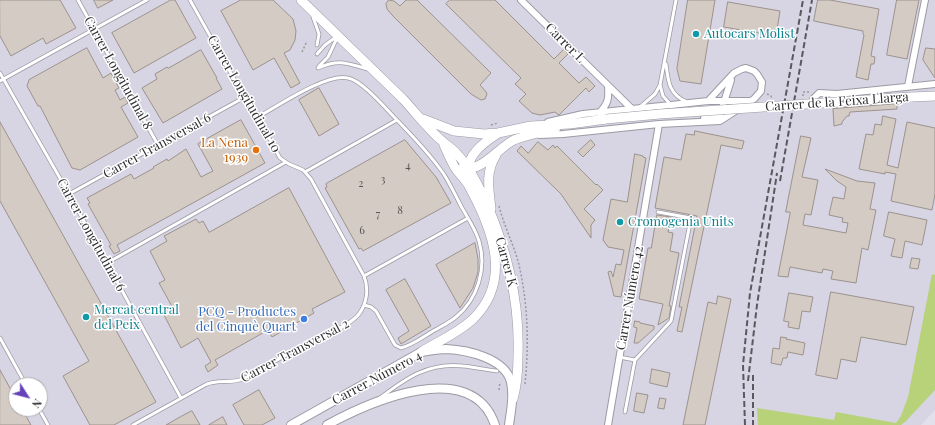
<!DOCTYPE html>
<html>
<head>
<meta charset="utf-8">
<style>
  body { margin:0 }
  #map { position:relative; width:935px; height:425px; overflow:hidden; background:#e2e0ea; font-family:"Playfair Display",serif }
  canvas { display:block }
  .north { position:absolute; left:8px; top:377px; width:40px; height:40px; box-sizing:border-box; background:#fff; border:1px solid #ababad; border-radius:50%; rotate:126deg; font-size:11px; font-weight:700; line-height:16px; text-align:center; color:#2e2d31 }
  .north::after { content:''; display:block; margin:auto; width:14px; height:18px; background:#6542ba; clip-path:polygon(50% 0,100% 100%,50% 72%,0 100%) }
</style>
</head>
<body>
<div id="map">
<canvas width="935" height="425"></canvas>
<div class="north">N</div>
</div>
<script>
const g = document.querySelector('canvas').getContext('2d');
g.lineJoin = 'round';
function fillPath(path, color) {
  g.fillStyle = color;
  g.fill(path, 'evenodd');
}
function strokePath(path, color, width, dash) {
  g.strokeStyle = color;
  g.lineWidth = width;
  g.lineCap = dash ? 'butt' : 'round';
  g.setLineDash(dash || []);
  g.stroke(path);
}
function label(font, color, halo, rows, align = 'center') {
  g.font = font + ' "Playfair Display",serif';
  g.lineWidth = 3;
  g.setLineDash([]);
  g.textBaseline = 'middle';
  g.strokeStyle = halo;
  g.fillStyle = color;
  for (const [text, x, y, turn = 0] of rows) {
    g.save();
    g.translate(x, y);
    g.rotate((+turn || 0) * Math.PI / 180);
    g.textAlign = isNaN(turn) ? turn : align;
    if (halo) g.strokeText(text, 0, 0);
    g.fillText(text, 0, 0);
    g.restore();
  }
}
const built = new Path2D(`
  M 0,0 L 935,0 L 935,410 L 921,425 L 0,425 ZM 16,385 L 40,385 L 40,409 L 16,409 Z`);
const green = new Path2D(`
  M 932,274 L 935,275 L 935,390 L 906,421 L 901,425 L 758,425 L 757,408 L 834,420 L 836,412 L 896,423 L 901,416 L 908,397 Z`);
const building = new Path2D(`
  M 0,0 L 60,0 L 76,28 L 46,44 L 43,38 L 11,56 L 0,36 Z
  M 94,0 L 113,0 L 98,8 Z
  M 171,0 L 175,0 L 196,38 L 134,73 L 112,33 Z
  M 241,0 L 273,0 L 293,19 L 296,31 L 295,40 L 290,50 L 284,53 L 300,83 L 291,88 L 274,58 L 253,70 L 221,11 Z
  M 389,0 L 394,1 L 400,6 L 406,0 L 417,0 L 491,73 L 480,85 L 486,92 L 487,94 L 485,99 L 481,100 L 471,94 L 392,15 L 387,9 L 386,4 Z
  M 450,0 L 495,0 L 554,59 L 564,49 L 568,54 L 559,63 L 579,83 L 586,77 L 595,86 L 589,92 L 586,88 L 559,115 L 555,112 L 540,115 L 532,113 L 519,101 L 526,94 L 515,84 L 521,78 L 446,4 Z
  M 688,0 L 715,0 L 701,84 L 680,81 L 677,69 Z
  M 818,0 L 830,0 L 879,9 L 871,56 L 875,57 L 874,64 L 871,64 L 868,80 L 856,77 L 864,35 L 863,34 L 863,31 L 814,21 Z
  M 897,0 L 919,0 L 907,59 L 887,55 Z
  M 728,2 L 780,11 L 776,36 L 724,27 Z
  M 87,48 L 103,78 L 111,73 L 119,88 L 115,90 L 120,100 L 125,97 L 128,103 L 121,107 L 138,137 L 80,170 L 72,168 L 40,106 L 38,106 L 27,86 L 29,80 Z
  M 926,48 L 935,49 L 935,78 L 923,60 Z
  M 201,50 L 217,78 L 216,78 L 222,89 L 163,123 L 142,88 L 157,79 L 155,74 L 167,67 L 168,68 Z
  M 319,88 L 339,124 L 319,136 L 299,100 Z
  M 897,104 L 897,109 L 850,112 L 849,116 L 847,116 L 842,122 L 842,124 L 834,126 L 833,109 Z
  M 883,116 L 896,119 L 887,165 L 898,168 L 907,122 L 935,128 L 935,194 L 932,210 L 891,201 L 896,174 L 885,172 L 885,174 L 859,169 L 866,134 L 873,135 L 875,124 L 881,125 Z
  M 241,120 L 265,163 L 117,245 L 120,251 L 114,254 L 109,246 L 111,245 L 88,204 L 90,203 L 87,198 L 131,174 L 134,179 L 154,168 L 153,167 L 167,159 L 168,161 L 186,149 L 201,177 L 213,171 L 198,144 Z
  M 0,122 L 156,402 L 114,425 L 90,425 L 63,376 L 89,361 L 0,201 Z
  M 695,131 L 744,141 L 742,149 L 721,145 L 682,332 L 677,331 L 682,307 L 679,307 L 697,216 L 655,208 L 664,157 L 681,160 L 686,134 L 694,135 Z
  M 801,136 L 811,138 L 802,177 L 818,180 L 811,215 L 805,214 L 803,225 L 846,233 L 848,223 L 842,222 L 843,218 L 829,215 L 833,197 L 844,199 L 846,187 L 837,181 L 825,169 L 857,181 L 875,183 L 870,209 L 876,210 L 868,250 L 862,248 L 856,283 L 831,279 L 833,271 L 823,269 L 822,273 L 790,267 L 788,277 L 778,276 L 790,214 L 790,212 L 786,212 Z
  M 405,140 L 436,177 L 451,203 L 363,251 L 361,248 L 359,249 L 325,188 L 327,187 L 326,184 Z
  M 591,140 L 595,145 L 583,157 L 578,152 Z
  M 538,142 L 548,150 L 553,145 L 555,148 L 557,146 L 596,185 L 597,184 L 603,190 L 584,209 L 595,220 L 591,225 L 591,238 L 561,194 L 517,151 L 521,146 L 528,153 Z
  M 635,154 L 643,156 L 643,157 L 646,158 L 621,297 L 614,296 L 608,272 L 611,271 L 613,277 L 616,264 L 621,265 L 624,250 L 608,247 L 603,240 L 611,199 L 627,202 Z
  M 289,188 L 345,292 L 312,309 L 314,313 L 272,337 L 268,330 L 215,360 L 218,365 L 208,372 L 205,366 L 211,362 L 198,338 L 181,348 L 164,315 L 174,310 L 159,283 L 165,280 L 150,251 L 167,241 L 164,236 L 196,219 L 199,223 L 203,221 L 209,232 Z
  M 889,212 L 927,220 L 922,245 L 905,241 L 902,258 L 891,256 L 895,239 L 884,236 Z
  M 657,215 L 671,217 L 668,232 L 673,233 L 670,251 L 679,253 L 669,306 L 671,306 L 669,318 L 658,325 L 663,304 L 639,299 L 648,248 L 651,248 Z
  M 475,243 L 478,259 L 478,272 L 473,288 L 460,308 L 436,265 Z
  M 912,258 L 920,259 L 918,269 L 910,268 Z
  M 405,279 L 431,326 L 401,344 L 398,338 L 409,331 L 386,290 Z
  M 831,292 L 914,307 L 906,345 L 861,337 L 856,362 L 841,359 L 837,379 L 816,375 Z
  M 789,293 L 813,297 L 810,312 L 802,311 L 799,329 L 788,327 L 789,322 L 784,321 Z
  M 718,296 L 731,299 L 705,425 L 683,425 L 708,302 L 716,304 Z
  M 635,321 L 640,322 L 640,323 L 654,326 L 654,329 L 638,343 L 634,343 L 637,328 L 634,327 Z
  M 781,337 L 787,338 L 786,339 L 805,343 L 803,355 L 788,352 L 787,358 L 783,358 L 781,365 L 771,363 L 773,348 L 779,349 Z
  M 652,369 L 670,373 L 667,387 L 650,383 Z
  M 0,370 L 16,399 L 16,409 L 22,409 L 31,425 L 0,425 Z
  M 259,390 L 275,418 L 262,425 L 244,425 L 233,405 Z
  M 637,393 L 648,395 L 644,413 L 634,411 Z
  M 660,398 L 666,399 L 664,409 L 658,408 Z
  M 192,411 L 200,425 L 166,425 L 180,417 Z
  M 223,417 L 227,425 L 209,425 Z`);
const path = new Path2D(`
  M 302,52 L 307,41
  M 767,94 L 771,96 L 772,99
  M 803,96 L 803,92 L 811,92
  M 491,125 L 498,123
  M 499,206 C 504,226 514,245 519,265 C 528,304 529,344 525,384
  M 499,390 L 500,382`);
const service = new Path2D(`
  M 78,0 L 158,145
  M 313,17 L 319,34 L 317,45
  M 317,54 L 325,45 L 336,37
  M 666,64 C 668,81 669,95 687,102
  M 319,66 L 328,57 L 337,38
  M 318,68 C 339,59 346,63 368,69
  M 0,73 L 69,194 L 181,398
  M 0,81 L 147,0
  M 671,105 L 663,96 L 660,85 L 676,0
  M 640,107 L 655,94 L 660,85
  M 258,117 C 278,106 326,73 348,78 C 363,81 387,110 398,121 C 415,139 432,156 445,176 C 451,186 456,196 461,206 C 467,217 475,228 479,241 C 487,268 478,299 456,317 C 450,322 442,326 435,330 C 424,336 413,345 401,348 L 395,345 L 376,311 L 371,307 L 364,305
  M 305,172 L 397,120
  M 69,194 L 245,97
  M 107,263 L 286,162
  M 364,276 L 468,218
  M 0,338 L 26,385
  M 619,357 L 635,360 L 671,321 L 691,218 L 658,212
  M 380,398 C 406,378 429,362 463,366 C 475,367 486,370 497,371
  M 39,409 L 48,425
  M 625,412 L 635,360
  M 133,425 L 205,385 C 217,379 230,384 243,379 C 266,367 288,353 311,342 C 324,336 351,325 359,314 C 367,303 369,289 364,276 L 311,179 L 303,170 L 289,164 L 280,158 L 251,105 L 242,93 L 190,0`);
const minor = new Path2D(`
  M 521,0 L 632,109
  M 908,86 L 925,0
  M 828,103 L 837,94
  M 819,104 L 817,104 L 813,99 L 819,93 L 837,94 L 935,84
  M 599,113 C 608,104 609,99 608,86
  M 704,118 L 720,115 L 731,80
  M 548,122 L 583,114 L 671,105 L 708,101 L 749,101
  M 540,135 L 563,134 L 659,124 L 720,121 L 754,99 L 761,91 L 762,82 L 757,74 L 754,71 L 746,68 L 742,69 L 734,73 L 708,101
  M 608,425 L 659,124`);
const tertiary = new Path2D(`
  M 291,425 L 421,352 C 429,351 438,349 446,349 C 467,350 505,358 511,382 C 514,397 511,410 509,425
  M 327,425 C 369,402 472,356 495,425`);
const secondary = new Path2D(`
  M 301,0 C 335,33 369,66 403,99 C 416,113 428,129 442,141 C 446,145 452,148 456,153 C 469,166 478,185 486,202 C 507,250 520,301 518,355 C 518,370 517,385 513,399
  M 911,97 L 935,96
  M 423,119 L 454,131 L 484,134 L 498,133 L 531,126 L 570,124 L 606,119
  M 463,167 C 480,174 499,147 514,140 C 526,135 542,132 556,128
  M 467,173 C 468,154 483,143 497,134
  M 491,209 C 489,190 485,172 496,155
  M 421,352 C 437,342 460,332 473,319 C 513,280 492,228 469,186 C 466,180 460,175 456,169 C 451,162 448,153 444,145`);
const rail = new Path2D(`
  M 780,181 L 812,0
  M 753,375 L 753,425
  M 748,381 L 757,305 L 777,173
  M 745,425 L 743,365 L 750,293 L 803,0`);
const secondaryBridge = new Path2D(`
  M 606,119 L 660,114 L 911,97`);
const markers = [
  [696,34,4,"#0f9aa8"],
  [256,150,4,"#e8710a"],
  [620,222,4,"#0f9aa8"],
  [86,317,4,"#0f9aa8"],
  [304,319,4,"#3f7fe0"]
];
const numberNames = [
  ["4",408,166],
  ["3",383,180],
  ["2",361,184],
  ["8",400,211],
  ["7",378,215],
  ["6",362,231]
];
const cultureNames = [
  ["Autocars Molist",704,34],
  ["Cromogenia Units",628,222],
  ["Mercat central",94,310],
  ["del Peix",94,325]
];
const streetNames = [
  ["Carrer L",565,43,45],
  ["Carrer Longitudinal 8",118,73,61],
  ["Carrer Longitudinal 10",244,94,60],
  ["Carrer de la Feixa Llarga",837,102,-4],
  ["Carrer Transversal 6",157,146,-29],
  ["Carrer Longitudinal 6",91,235,61],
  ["Carrer K",506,262,75],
  ["Carrer Número 42",630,298,-80],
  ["Carrer Transversal 2",295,351,-28],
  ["Carrer Número 4",377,378,-28]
];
const foodNames = [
  ["La Nena",248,143],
  ["1939",248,158]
];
const shopNames = [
  ["PCQ - Productes",296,312],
  ["del Cinquè Quart",296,327]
];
fillPath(built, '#d7d4e4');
fillPath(green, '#b8d279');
fillPath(building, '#d4cbc4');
strokePath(building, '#9c938d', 1);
strokePath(service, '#9c9aa3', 4.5);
strokePath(minor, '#9c9aa3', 8);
strokePath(tertiary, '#9c9aa3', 10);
strokePath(secondary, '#9c9aa3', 10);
strokePath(path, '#9a99a0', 1.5, [2, 2]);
strokePath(service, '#fff', 3);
strokePath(minor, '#fff', 6);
strokePath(tertiary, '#fff', 8);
strokePath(secondary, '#fff', 9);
strokePath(rail, '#59585d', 2, [6, 3]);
strokePath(secondaryBridge, '#9c9aa3', 10, []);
strokePath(secondaryBridge, '#fff', 9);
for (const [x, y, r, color] of markers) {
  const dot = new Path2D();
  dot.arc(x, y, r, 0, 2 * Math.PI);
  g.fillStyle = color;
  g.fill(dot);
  strokePath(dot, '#fff', 1.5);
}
label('11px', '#585456', null, numberNames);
label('13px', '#0d838f', '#fff', cultureNames, 'left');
label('13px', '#2e2d31', '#fff', streetNames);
label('13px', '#c56008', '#fff', foodNames, 'right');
label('13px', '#366cbe', '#fff', shopNames, 'right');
</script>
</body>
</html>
